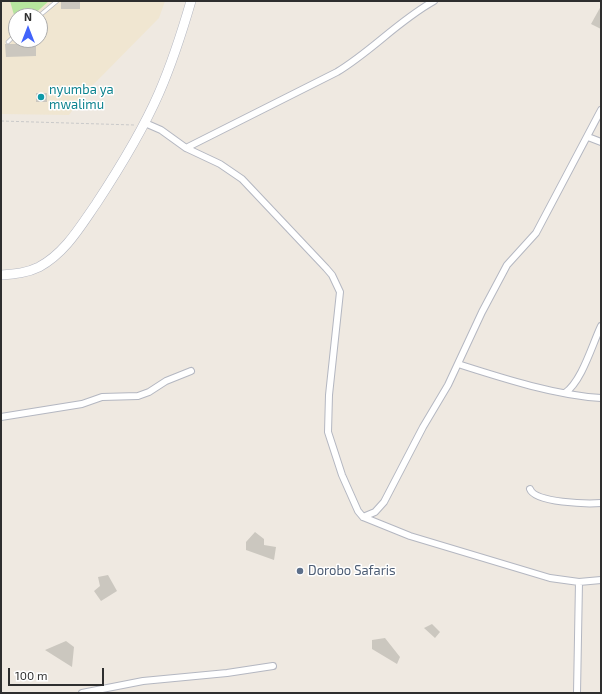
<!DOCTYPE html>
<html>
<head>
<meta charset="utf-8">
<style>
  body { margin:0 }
  #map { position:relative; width:602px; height:694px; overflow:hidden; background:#efe9e1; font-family:"Exo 2",sans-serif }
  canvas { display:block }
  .frame { position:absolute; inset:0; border:2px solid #2e2e2e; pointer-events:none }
  .north { position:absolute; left:8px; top:8px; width:40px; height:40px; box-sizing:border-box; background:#fff; border:1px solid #ababab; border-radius:50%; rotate:0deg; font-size:11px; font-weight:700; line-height:16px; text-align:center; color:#2e2e2e }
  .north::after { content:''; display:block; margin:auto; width:14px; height:18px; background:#4264fb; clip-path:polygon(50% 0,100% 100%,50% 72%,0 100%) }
  .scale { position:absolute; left:8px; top:668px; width:96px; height:18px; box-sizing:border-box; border:2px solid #2e2e2e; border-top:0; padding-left:5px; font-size:12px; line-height:14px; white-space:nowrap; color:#2e2e2e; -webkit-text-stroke:3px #fff; paint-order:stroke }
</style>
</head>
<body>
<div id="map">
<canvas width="602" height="694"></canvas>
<div class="frame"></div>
<div class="north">N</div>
<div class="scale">100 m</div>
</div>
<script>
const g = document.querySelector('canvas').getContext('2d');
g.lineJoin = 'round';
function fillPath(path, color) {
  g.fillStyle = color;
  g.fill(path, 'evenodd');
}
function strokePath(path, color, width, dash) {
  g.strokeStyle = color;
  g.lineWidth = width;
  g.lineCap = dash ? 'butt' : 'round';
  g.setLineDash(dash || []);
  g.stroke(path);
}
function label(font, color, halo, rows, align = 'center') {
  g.font = font + ' "Exo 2",sans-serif';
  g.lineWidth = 3;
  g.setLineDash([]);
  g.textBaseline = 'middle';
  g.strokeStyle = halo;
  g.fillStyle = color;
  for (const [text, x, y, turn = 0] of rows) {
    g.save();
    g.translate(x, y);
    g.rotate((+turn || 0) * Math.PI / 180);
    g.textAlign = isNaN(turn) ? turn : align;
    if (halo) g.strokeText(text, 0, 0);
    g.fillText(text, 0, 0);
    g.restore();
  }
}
const education = new Path2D(`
  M 1,1 L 165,1 L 159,18 L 85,93 L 69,115 L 1,114 ZM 16,16 L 40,16 L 40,40 L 16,40 Z`);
const green = new Path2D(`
  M 10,1 L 49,1 L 32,16 L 16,16 L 16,22 Z`);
const building = new Path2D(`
  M 61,1 L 80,1 L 80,9 L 61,9 Z
  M 601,6 L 601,29 L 591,24 Z
  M 5,44 L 36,44 L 36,56 L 6,57 Z
  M 36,93 L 47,93 L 47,102 L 36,102 Z
  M 255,532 L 264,539 L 264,545 L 276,547 L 274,560 L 246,550 L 246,542 Z
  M 108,575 L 117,591 L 101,601 L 94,591 L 100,586 L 98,577 Z
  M 432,624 L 440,632 L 435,638 L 424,628 Z
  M 385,638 L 400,657 L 397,664 L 372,649 L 372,640 Z
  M 66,641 L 74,647 L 72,667 L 45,650 Z`);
const path = new Path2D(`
  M 1,121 L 134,125`);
const lane = new Path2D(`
  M 39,16 L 57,1
  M 8,42 L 16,34`);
const street = new Path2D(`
  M 145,123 L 161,130 L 186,148 L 220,164 L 242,179 L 326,268 L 332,275 L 340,292 L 329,395 L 328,432 L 342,475 L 358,511 L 363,517 L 410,536 L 550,578 L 579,582 L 601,580
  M 588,137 L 601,142
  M 186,148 L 337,72 C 372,51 398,21 434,1
  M 458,364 C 502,378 554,395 601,398
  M 565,393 C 582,381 592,345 601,326
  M 1,417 L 82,404 L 102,397 L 138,396 L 149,392 L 166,381 L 191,371
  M 530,489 C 535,503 588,504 601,503
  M 363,517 L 375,512 L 384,502 L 423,427 L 448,385 L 482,312 L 507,265 L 536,233 L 601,110
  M 82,693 L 143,681 L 227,673 L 273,666
  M 577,693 L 579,582`);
const secondary = new Path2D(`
  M 1,275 C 15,274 27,273 39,267 C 65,253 80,227 96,204 C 119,169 142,132 159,93 C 172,63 182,32 191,1`);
const markers = [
  [41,97,4,"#0f9aa8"],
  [300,571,4,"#5c6f8a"]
];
const cultureNames = [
  ["nyumba ya",49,90],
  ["mwalimu",49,105]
];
const serviceNames = [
  ["Dorobo Safaris",308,571]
];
fillPath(education, '#f0e6d1');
fillPath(green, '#b6e59e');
fillPath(building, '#cbc7bf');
strokePath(lane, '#b4b7c1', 4.5);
strokePath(street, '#b4b7c1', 8);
strokePath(secondary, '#b4b7c1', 10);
strokePath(path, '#c9c9c9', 1, [3, 2]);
strokePath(lane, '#fff', 3);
strokePath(street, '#fff', 6);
strokePath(secondary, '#fff', 9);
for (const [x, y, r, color] of markers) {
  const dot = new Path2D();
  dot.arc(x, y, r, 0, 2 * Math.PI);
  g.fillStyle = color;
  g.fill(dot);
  strokePath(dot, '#fff', 1.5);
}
label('13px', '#0d838f', '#fff', cultureNames, 'left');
label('13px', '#4e5e75', '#fff', serviceNames, 'left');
</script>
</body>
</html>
